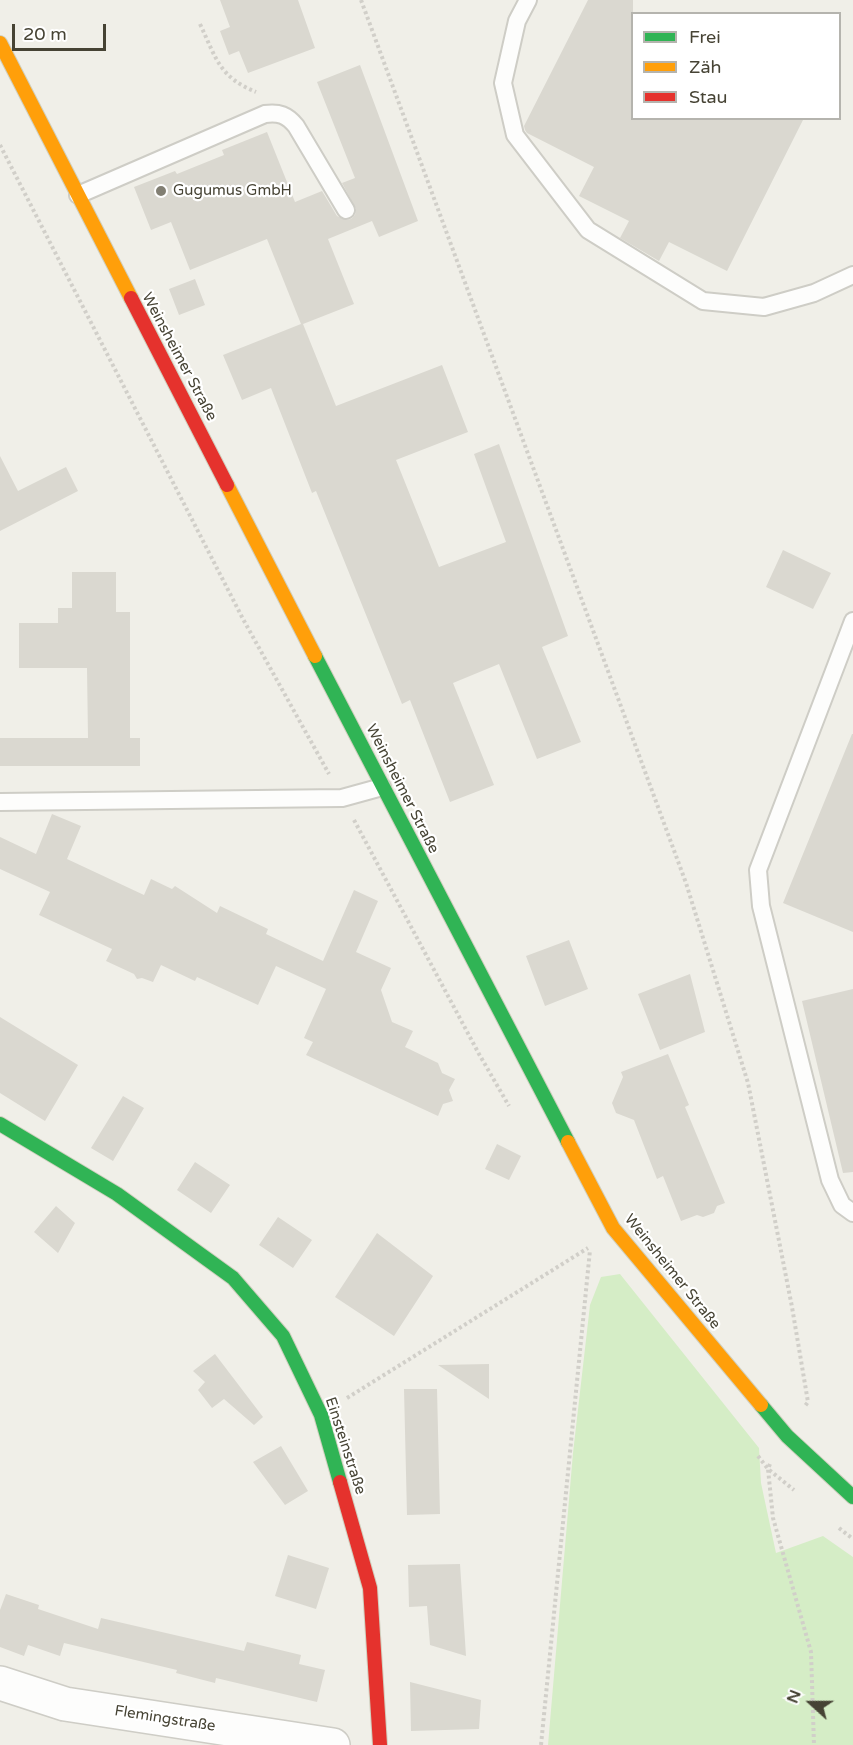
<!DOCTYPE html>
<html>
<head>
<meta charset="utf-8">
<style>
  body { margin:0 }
  #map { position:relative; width:853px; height:1745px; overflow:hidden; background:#f0efe8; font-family:"Varela Round",sans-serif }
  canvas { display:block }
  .legend { position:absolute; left:631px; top:12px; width:210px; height:108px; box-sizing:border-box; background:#fff; border:2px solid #b5b4ae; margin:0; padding:8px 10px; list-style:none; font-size:18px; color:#464334 }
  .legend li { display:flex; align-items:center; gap:12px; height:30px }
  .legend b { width:30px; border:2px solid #b5b4ae }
  .north { position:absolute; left:781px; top:1673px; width:60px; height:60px; -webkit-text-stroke:4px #fff; paint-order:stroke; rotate:291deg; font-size:16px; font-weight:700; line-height:24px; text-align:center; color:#464334 }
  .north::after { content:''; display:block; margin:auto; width:21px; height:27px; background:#464334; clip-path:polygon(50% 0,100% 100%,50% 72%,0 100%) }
  .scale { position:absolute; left:12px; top:24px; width:94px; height:27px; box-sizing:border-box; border:3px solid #464334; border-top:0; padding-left:8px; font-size:18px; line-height:21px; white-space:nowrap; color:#464334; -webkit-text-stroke:4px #fff; paint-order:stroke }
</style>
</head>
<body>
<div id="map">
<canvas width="853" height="1745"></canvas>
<ul class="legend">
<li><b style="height:8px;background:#30b455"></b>Frei</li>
<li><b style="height:8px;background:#ff9f0a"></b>Zäh</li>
<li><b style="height:8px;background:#e5322d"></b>Stau</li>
</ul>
<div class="north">N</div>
<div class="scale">20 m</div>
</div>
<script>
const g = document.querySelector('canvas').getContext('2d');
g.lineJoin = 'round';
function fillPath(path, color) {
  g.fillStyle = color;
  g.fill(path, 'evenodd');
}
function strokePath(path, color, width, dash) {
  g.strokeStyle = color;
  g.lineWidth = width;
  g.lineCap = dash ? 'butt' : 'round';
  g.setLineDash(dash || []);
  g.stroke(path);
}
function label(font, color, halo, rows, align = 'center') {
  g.font = font + ' "Varela Round",sans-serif';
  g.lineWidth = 4.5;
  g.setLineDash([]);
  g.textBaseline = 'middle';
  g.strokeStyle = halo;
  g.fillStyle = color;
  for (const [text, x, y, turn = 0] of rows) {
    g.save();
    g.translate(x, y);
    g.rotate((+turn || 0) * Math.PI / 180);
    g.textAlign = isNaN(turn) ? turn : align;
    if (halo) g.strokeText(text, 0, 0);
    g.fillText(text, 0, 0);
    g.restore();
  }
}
const green = new Path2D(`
  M 620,1274 L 759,1448 L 761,1483 L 776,1553 L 823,1536 L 853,1557 L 853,1745 L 548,1745 L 573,1453 L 590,1305 L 601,1277 Z`);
const building = new Path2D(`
  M 220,0 L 298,0 L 315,48 L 248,73 L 239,51 L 229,55 L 220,31 L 230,27 Z
  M 588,0 L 633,0 L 633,118 L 804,118 L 727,271 L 669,242 L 659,261 L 620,238 L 629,221 L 579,196 L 594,167 L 527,133 L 525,130 L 524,126 Z
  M 360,65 L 418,221 L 379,237 L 372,221 L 328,239 L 354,304 L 303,324 L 336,406 L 442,365 L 468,432 L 396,460 L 439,567 L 506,542 L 474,454 L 499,444 L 568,636 L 542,647 L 581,742 L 537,759 L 499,664 L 453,683 L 494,785 L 450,802 L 410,700 L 402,704 L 316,491 L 312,493 L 271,388 L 242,400 L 223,355 L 301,324 L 267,239 L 190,270 L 171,222 L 151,230 L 134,187 L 175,171 L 177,174 L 224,155 L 222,150 L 267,132 L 295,202 L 322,191 L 337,216 L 346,220 L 351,219 L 355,215 L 356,209 L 342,183 L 355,178 L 317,82 Z
  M 195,279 L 205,305 L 179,315 L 169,289 Z
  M 0,456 L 18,491 L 66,467 L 78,491 L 0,531 Z
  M 783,550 L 831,573 L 813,609 L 766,587 Z
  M 72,572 L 116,572 L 116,612 L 130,612 L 130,738 L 140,738 L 140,766 L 0,766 L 0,738 L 88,738 L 87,668 L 19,668 L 19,623 L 58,623 L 58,608 L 72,608 Z
  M 852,734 L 853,734 L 853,932 L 783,903 Z
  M 52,814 L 81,826 L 67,859 L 144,895 L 151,879 L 172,889 L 175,886 L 217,913 L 220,906 L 268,929 L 266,934 L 323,961 L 354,890 L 378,901 L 356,952 L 391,968 L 381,990 L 392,1022 L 413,1031 L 405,1047 L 438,1063 L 442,1073 L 455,1079 L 449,1090 L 453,1101 L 443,1104 L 438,1116 L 306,1055 L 313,1042 L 304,1038 L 326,989 L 276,966 L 258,1005 L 197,977 L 195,981 L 161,965 L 153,982 L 142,978 L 137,979 L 134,974 L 106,961 L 112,949 L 39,915 L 50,892 L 0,869 L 0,837 L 36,854 Z
  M 569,940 L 588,989 L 545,1006 L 526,956 Z
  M 690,974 L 705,1032 L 660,1050 L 638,994 Z
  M 853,989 L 853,1172 L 843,1173 L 802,1001 Z
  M 0,1017 L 78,1065 L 45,1121 L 0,1093 Z
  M 668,1054 L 689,1105 L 685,1107 L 725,1203 L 717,1206 L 714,1213 L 703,1217 L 697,1215 L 681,1221 L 663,1176 L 657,1179 L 634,1120 L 616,1113 L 612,1103 L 623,1077 L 621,1072 Z
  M 123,1096 L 144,1108 L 113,1161 L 91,1148 Z
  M 497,1144 L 521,1156 L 509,1180 L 485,1169 Z
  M 195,1162 L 230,1185 L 211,1213 L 177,1190 Z
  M 56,1206 L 75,1223 L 58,1253 L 34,1232 Z
  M 278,1217 L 312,1240 L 293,1268 L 259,1245 Z
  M 377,1233 L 433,1276 L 394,1336 L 335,1297 Z
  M 215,1354 L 263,1417 L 254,1425 L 224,1399 L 212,1408 L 198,1390 L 205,1382 L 193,1371 Z
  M 489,1364 L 489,1399 L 438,1365 Z
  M 404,1389 L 437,1389 L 440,1514 L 407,1515 Z
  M 281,1446 L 308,1491 L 285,1505 L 253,1462 Z
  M 288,1555 L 329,1568 L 316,1609 L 275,1596 Z
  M 460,1564 L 466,1656 L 430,1645 L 427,1606 L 409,1607 L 408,1565 Z
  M 6,1594 L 39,1605 L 38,1609 L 98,1629 L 101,1618 L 244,1651 L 247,1642 L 301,1655 L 299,1664 L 325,1670 L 317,1702 L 216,1678 L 215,1683 L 176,1673 L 177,1670 L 64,1643 L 60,1656 L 28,1645 L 24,1656 L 0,1647 L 0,1610 Z
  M 410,1682 L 481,1700 L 479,1729 L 411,1731 Z`);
const path = new Path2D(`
  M 361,0 L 686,883 L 748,1083 L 792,1307 L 808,1402 L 805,1406
  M 200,24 C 216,58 219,77 256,92
  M 0,145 L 243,619 L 329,774
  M 354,820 L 479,1054 L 509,1106
  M 347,1398 L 588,1248
  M 758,1456 L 768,1469 L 794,1490
  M 770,1464 L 768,1469 L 773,1518 L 811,1652 L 814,1745
  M 839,1528 L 853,1539
  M 541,1745 L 590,1250`);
const lane = new Path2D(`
  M 528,0 L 517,21 L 503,83 L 515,135 L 588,230 L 703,301 L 764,307 L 814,293 L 853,275
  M 78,195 L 265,114 C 279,112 287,115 296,126 L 346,210
  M 853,621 L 758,870 L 761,906 L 830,1180 L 842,1205 L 853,1213
  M 0,802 L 342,798 L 382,787`);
const street = new Path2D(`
  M 0,1683 L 65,1704 L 333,1745`);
const fast = new Path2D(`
  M 315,656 L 568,1142
  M 0,1124 L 117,1194 L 233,1278 L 283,1336 L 321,1415 L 340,1482
  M 761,1405 L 787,1436 L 853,1497`);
const slow = new Path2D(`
  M 0,43 L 131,298
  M 227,485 L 315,656
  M 568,1142 L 613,1228 L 761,1405`);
const jam = new Path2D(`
  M 131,298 L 227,485
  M 340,1482 L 370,1588 L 380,1745`);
const markers = [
  [161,191,6,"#827f73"]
];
const poiNames = [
  ["Gugumus GmbH",173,191]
];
const streetNames = [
  ["Weinsheimer Straße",179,357,62],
  ["Weinsheimer Straße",402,789,63],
  ["Weinsheimer Straße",672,1272,51],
  ["Einsteinstraße",345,1446,72],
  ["Flemingstraße",165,1719,9]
];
fillPath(green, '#d5edc6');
fillPath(building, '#dad8d0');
strokePath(lane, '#cecdc6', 20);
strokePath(street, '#cecdc6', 36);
strokePath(fast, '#d0cfbe', 16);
strokePath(slow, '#d0cfbe', 16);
strokePath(jam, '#d0cfbe', 16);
strokePath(path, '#d1cfc9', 4, [3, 3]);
strokePath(lane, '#fdfdfc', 16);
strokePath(street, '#fdfdfc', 33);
strokePath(fast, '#30b455', 14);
strokePath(slow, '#ff9f0a', 14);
strokePath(jam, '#e5322d', 14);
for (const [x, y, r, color] of markers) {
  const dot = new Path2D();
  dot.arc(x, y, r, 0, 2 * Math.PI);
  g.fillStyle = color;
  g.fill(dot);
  strokePath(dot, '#fff', 2);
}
label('15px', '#464334', '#fff', poiNames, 'left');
label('15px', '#464334', '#fff', streetNames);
</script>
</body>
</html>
